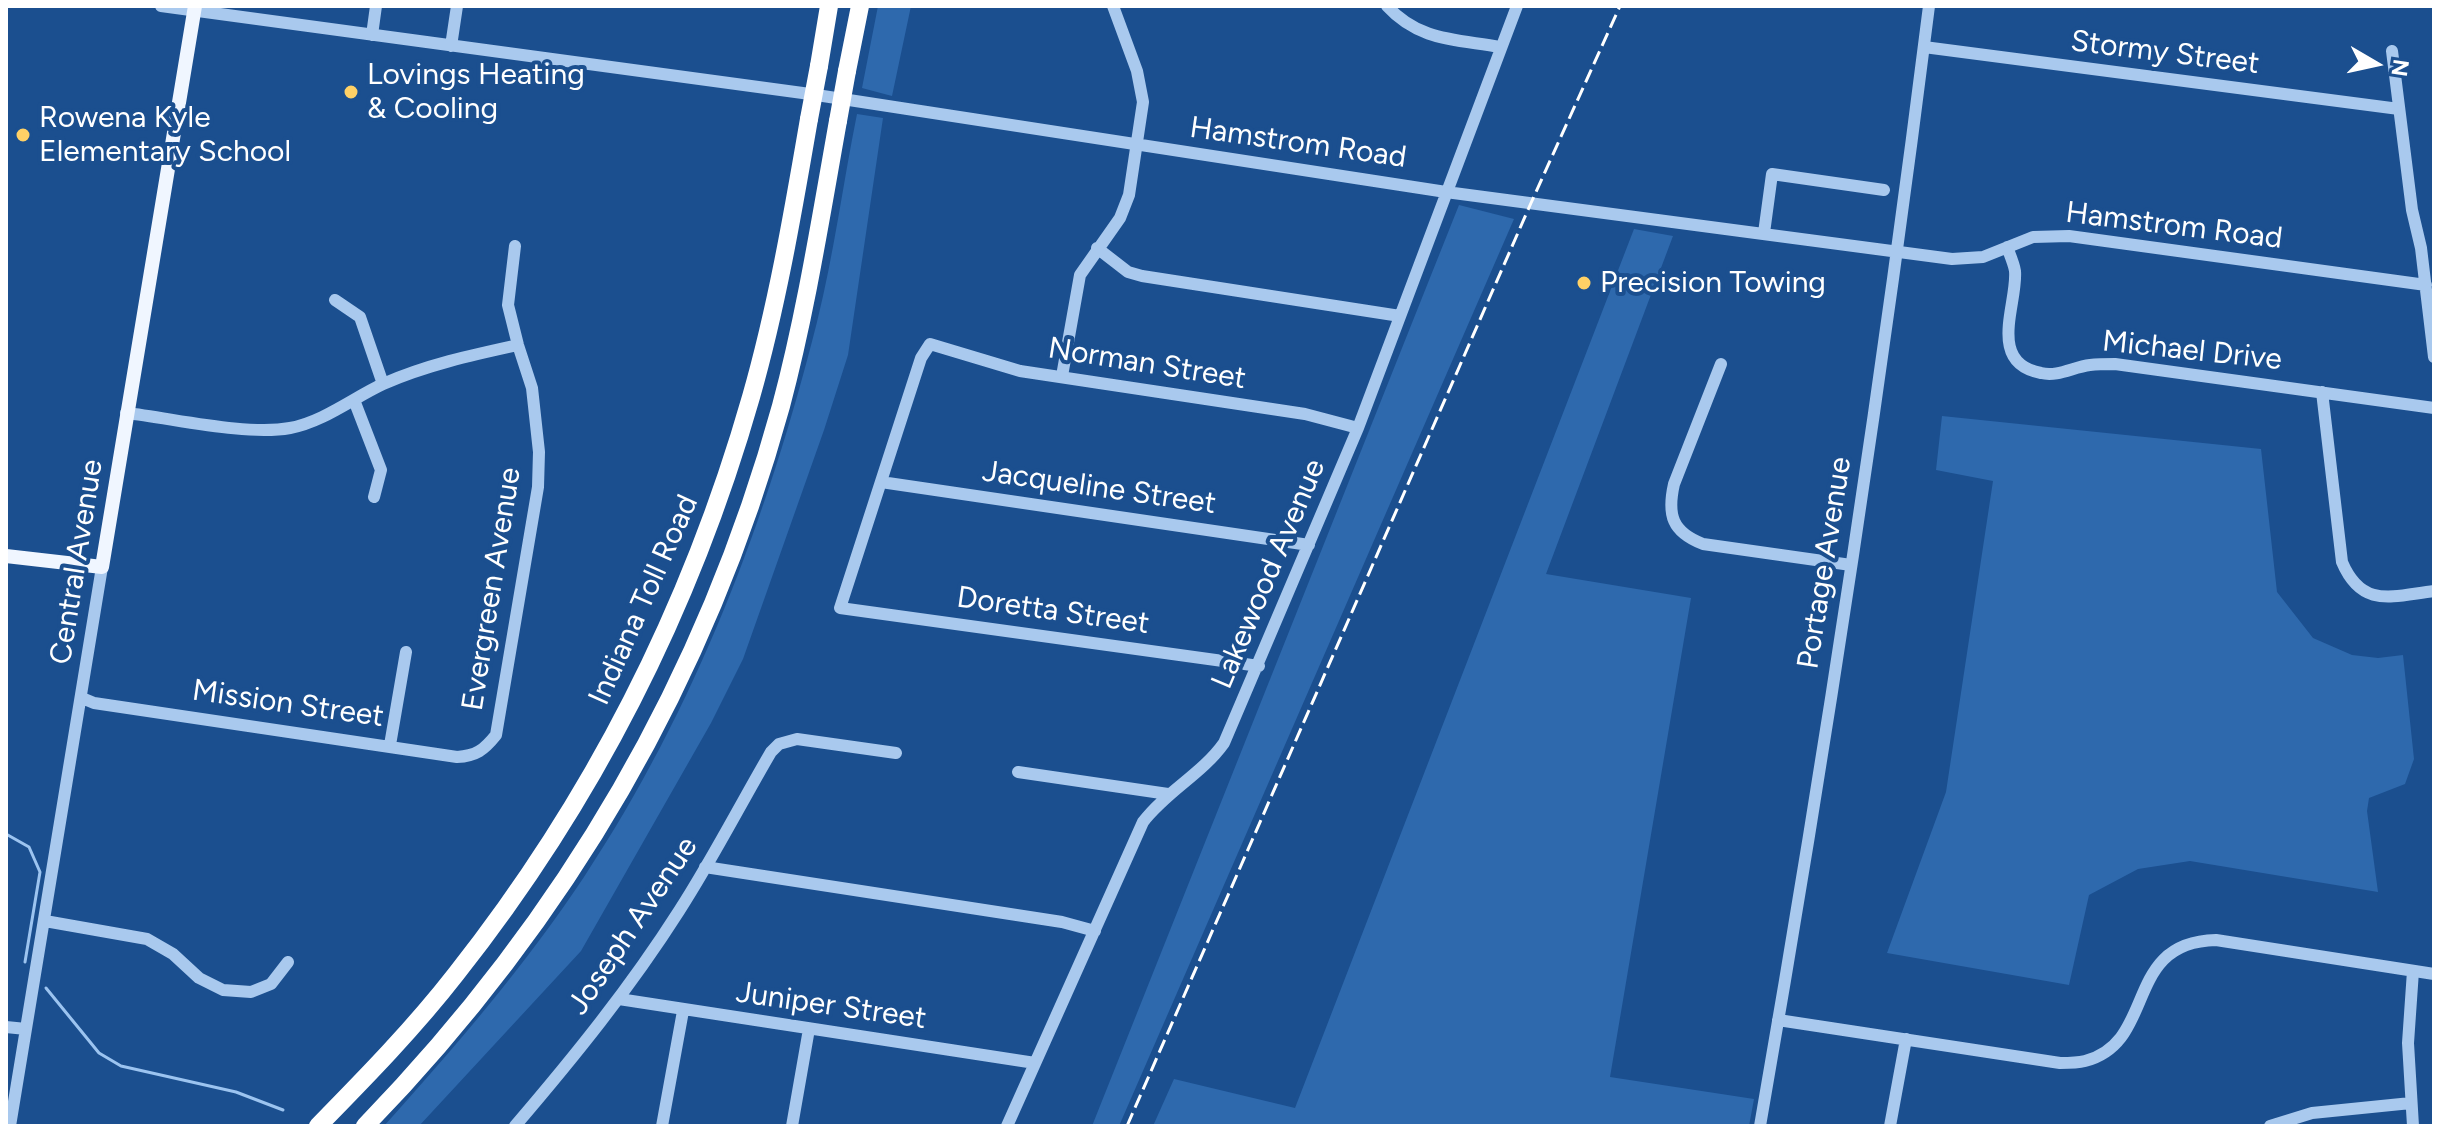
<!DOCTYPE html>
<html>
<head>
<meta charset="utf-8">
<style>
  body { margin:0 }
  #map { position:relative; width:2440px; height:1132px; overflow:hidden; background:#1b4f8f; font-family:Figtree,sans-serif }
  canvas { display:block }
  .frame { position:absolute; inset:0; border:8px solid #fff; pointer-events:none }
  .north { position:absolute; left:2336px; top:24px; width:80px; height:80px; -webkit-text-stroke:6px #1b4f8f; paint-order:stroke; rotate:99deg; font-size:22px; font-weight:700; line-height:32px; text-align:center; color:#fff }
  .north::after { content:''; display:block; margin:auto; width:28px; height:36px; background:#fff; clip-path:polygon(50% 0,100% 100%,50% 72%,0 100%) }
</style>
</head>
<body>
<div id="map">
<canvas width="2440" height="1132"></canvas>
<div class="frame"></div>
<div class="north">N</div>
</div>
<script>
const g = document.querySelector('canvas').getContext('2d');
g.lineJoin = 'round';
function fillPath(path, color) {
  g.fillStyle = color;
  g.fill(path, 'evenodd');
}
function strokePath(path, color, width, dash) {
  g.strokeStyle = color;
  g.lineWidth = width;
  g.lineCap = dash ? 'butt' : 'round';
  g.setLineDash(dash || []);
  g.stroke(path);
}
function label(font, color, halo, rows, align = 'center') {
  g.font = font + ' Figtree,sans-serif';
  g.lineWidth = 8;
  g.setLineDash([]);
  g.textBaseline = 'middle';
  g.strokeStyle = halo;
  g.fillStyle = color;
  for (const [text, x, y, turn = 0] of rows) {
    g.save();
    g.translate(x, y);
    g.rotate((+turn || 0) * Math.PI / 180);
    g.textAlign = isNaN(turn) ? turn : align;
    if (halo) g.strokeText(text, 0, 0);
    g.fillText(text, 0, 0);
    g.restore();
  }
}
const green = new Path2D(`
  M 878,6 L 911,6 L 892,96 L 862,88 Z
  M 857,114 L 883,118 L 848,355 L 824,430 L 743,659 L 711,723 L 581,951 L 419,1126 L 384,1126 C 455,1047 525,966 584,877 C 696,708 768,517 817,322 C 834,254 843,183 857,114 Z
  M 1459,205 L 1514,219 L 1119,1126 L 1092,1126 Z
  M 1634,229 L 1673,236 L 1546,574 L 1691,598 L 1610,1077 L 1754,1099 L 1749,1126 L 1153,1126 L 1174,1079 L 1295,1108 Z
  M 1942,416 L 2261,449 L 2277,592 L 2313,638 L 2352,655 L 2378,658 L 2403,655 L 2414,759 L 2405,784 L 2369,798 L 2367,811 L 2378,892 L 2190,861 L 2138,869 L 2089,895 L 2069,985 L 1887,953 L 1946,792 L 1993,481 L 1936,470 Z`);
const stream = new Path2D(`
  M 6,834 L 29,847 L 40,872 L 25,962
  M 46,988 L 99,1053 L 121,1066 L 236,1092 L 283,1110`);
const minor = new Path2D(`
  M 161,6 L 810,94 L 1446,192 L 1952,259 L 1983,257 L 2033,237 L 2069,236 L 2426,285
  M 1387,6 C 1419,41 1455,39 1500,47
  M 372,35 L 376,6
  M 451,46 L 457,6
  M 1924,47 L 2399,109
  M 2392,51 L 2412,210 L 2421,248 L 2434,357
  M 1764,233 L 1772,174 L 1884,190
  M 2007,247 C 2010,255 2014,264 2015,271 C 2018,303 1986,363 2041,373 C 2058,377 2073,367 2090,365 C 2098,364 2107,364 2115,364 L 2434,408
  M 1097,248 L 1128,272 L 1142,276 L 1400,316
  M 335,300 L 360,317 L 383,384
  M 1721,364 L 1674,484 C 1667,515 1672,532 1703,544 L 1851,565
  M 1062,376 L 1080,275 L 1120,218 L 1129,195 L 1143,102 L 1137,71 L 1113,6
  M 2322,392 L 2342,562 C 2362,609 2392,596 2434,591
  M 354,400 L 381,470 L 374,497
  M 126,413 C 172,418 246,436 290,428 C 323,422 353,398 383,384 C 426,365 472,355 518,345
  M 881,482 L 1309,545
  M 1259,666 L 840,608 L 921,358 L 930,344 L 1020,371 L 1305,414 L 1358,428
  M 82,698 L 94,703 L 457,757 C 476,756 484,750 496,735 L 538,487 L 539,452 L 532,388 L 518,345 L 508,305 L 515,246
  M 390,745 L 406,652
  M 1018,772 L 1168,794
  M 705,867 L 1062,922 L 1095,931
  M 45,921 L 147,939 L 173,954 L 199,978 L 223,990 L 251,992 L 271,984 L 288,962
  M 2413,971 L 2408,1043 L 2413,1126
  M 619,999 L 1035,1063
  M 1778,1020 L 2060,1063 C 2068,1063 2077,1063 2085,1061 C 2158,1042 2122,942 2216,940 L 2434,974
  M 6,1027 L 26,1029
  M 10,1126 L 102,567
  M 515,1126 C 574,1057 630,988 679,911 C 712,860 740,805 771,752 L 779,744 L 797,739 L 896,753
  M 662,1126 L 683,1011
  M 792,1126 L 809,1029
  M 1007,1126 L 1143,822 C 1167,791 1202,774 1224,743 L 1358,428 L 1517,6
  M 1760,1126 C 1825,754 1882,381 1929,6
  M 1890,1126 L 1906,1039
  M 2270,1126 L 2312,1113 L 2411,1103`);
const major = new Path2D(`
  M 6,556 L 102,567 L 195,6`);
const highway = new Path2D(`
  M 819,66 L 829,6
  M 847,71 L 860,6
  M 318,1126 C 366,1077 414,1028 456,974 C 592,802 691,607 751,397 C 777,306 793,212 809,119
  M 365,1126 C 565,920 705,682 781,406 C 806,312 821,216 838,121`);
const rail = new Path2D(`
  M 1127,1126 L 1531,203 L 1620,6`);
const highwayBridge = new Path2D(`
  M 809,119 L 819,66
  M 838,121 L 847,71`);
const markers = [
  [351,92,8,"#ffd166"],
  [23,135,8,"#ffd166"],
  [1584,283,8,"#ffd166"]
];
const streetNames = [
  ["Stormy Street",2165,53,7],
  ["Hamstrom Road",1298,143,8],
  ["Hamstrom Road",2174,226,7],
  ["Michael Drive",2192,351,6],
  ["Norman Street",1147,364,9],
  ["Jacqueline Street",1099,488,8],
  ["Central Avenue",77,562,-81],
  ["Portage Avenue",1825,563,-81],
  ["Lakewood Avenue",1269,574,-67],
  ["Evergreen Avenue",492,589,-81],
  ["Indiana Toll Road",644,600,-66],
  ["Doretta Street",1053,611,8],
  ["Mission Street",288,704,8],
  ["Joseph Avenue",633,926,-56],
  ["Juniper Street",831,1006,8]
];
const poiNames = [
  ["Lovings Heating",367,75],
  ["& Cooling",367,109],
  ["Rowena Kyle",39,118],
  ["Elementary School",39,152],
  ["Precision Towing",1600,283]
];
fillPath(green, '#2e69ad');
strokePath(stream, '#9cc4f0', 3);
strokePath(minor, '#a9c9ee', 12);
strokePath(major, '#f0f6ff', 14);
strokePath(highway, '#fff', 18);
strokePath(rail, '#fff', 3, [14, 6]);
strokePath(highwayBridge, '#fff', 18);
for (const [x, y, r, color] of markers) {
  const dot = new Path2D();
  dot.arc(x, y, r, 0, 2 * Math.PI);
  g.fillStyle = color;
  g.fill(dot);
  strokePath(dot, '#1b4f8f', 3);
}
label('30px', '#fff', '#1b4f8f', streetNames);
label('30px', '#fff', '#1b4f8f', poiNames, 'left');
</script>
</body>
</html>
